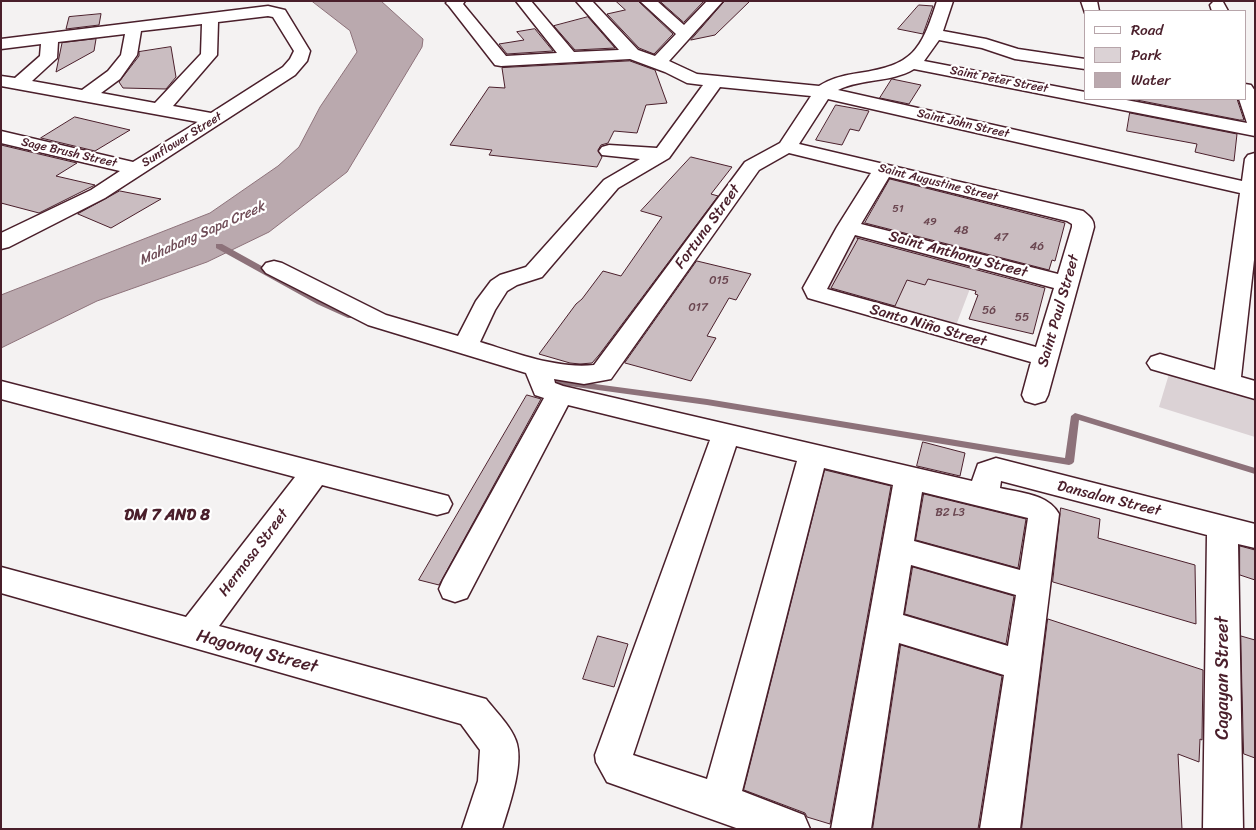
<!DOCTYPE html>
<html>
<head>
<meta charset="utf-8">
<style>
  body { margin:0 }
  #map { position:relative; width:1256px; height:830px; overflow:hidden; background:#f4f2f2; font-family:Sriracha,sans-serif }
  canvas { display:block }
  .frame { position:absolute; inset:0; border:2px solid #4a1f2b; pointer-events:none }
  .legend { position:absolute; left:1084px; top:10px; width:162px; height:90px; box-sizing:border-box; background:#fff; border:1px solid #b7a5aa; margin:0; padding:6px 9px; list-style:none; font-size:15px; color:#4a1f2b }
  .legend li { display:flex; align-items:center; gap:10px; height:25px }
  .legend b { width:25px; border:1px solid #b7a5aa }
</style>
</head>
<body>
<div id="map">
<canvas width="1256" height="830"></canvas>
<div class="frame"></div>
<ul class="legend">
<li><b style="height:6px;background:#fff"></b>Road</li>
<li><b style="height:14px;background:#dbd2d5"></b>Park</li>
<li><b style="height:14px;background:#baa9ae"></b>Water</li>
</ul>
</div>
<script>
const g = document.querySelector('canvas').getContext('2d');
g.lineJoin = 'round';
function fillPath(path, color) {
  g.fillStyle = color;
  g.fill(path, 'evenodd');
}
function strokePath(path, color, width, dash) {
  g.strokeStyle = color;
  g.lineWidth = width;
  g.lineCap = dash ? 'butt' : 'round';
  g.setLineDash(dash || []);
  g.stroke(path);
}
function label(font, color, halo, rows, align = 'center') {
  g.font = font + ' Sriracha,sans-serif';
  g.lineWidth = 4.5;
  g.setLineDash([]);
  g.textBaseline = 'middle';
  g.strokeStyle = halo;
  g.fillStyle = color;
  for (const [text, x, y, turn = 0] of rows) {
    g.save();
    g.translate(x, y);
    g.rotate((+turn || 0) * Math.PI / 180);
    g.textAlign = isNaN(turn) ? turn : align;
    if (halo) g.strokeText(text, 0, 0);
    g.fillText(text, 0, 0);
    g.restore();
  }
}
const green = new Path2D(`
  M 855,233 L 979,265 L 955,328 L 824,291 Z
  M 1169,374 L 1255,399 L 1255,437 L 1159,407 Z`);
const water = new Path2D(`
  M 312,1 L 381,1 L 423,39 L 422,47 L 347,172 L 269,232 L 207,262 L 97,301 L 1,348 L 1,295 L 210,213 L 278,166 L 299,147 L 320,107 L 357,52 L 350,31 Z`);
const stream = new Path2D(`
  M 216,244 L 222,244 L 323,300 L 355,316 L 351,318 L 348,318 L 317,304 L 216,248 Z
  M 550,378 L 707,399 L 1065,458 L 1071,416 L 1075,413 L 1255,468 L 1255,474 L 1079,420 L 1074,462 L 1072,464 L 1069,465 L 707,405 L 547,383 L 546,381 L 547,379 Z`);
const building = new Path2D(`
  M 616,1 L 638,1 L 673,34 L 654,54 L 639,48 L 607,14 L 625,10 Z
  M 660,1 L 704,1 L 684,22 Z
  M 725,1 L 750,1 L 715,35 L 691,40 Z
  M 919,5 L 933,6 L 923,34 L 898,29 Z
  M 101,14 L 99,25 L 66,29 L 69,17 Z
  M 588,17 L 615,48 L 575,50 L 554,26 Z
  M 535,29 L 553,51 L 507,54 L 499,44 L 524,40 L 517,32 Z
  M 96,39 L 94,51 L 56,72 L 62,43 Z
  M 171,47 L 176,77 L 166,89 L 123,88 L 119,82 L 139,56 L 139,52 Z
  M 630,61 L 655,70 L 667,103 L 646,105 L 637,133 L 614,131 L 608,143 L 601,145 L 598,150 L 602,157 L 597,167 L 489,155 L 492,150 L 450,145 L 489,87 L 505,88 L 502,68 Z
  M 892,79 L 921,85 L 909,104 L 880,98 Z
  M 1132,99 L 1237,99 L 1244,120 L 1240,120 Z
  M 836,105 L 869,111 L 859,131 L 850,129 L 842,145 L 816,140 Z
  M 1130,113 L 1237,134 L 1234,161 L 1195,152 L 1197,144 L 1127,131 Z
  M 75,117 L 130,130 L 95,151 L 41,138 Z
  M 1,145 L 77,163 L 56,176 L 95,185 L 39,213 L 1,203 Z
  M 691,157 L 732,167 L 711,194 L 718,196 L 599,355 L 592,363 L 580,364 L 570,363 L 539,354 L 576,304 L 582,299 L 603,271 L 621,276 L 662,217 L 641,211 Z
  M 890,179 L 1065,223 L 1055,261 L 1052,260 L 1049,270 L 865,223 Z
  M 120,191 L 161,199 L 111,228 L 78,214 Z
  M 857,238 L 1045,288 L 1033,334 L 969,319 L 978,295 L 975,294 L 976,291 L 928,279 L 925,285 L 907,280 L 895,306 L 831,288 L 858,239 Z
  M 697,261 L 751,274 L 736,300 L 729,298 L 707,336 L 716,338 L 691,381 L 625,363 Z
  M 527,395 L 541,399 L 439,585 L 419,580 Z
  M 923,442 L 965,453 L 960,476 L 917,466 Z
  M 825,470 L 891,486 L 830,824 L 807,817 L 805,813 L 744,790 Z
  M 924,494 L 1026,519 L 1018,568 L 916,540 Z
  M 1061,508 L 1100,519 L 1098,538 L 1195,565 L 1196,624 L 1053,582 Z
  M 1240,546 L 1255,550 L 1255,580 L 1240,575 Z
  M 913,567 L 1014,596 L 1006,644 L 905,614 Z
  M 1048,619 L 1203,670 L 1202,740 L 1200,739 L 1199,762 L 1178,754 L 1182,829 L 1022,829 Z
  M 598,636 L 628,644 L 614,687 L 583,679 Z
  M 1241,636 L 1255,640 L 1255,758 L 1244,754 Z
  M 901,645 L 1002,676 L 978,829 L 873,829 Z`);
const minor = new Path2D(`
  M 448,1 L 465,1 L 463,4 L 506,56 L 557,53 L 516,1 L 531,1 L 574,52 L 619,50 L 576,1 L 592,1 L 638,50 L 655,56 L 676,34 L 640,1 L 657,1 L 684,25 L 707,1 L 723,1 L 669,61 L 697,74 L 819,86 C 831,78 845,75 859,73 C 913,65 921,51 937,1 L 953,1 L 943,31 L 986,39 L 1018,49 L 1085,59 L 1085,69 L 1015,59 L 982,48 L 939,40 L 924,61 L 1085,92 L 1085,99 L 1121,99 L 1247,123 L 1239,99 L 1245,99 L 1245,84 L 1251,85 L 1255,91 L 1255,136 L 914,69 C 891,83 862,78 838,90 L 1242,181 L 1245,159 L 1248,155 L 1255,153 L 1255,251 L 1241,377 L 1255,381 L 1255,399 L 1151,369 L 1147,363 L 1151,357 L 1160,354 L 1215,370 L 1240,193 L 828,99 L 799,144 L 1083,211 C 1089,216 1094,219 1094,227 L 1048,395 L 1045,401 L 1035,404 L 1025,401 L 1022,395 L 1031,362 L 808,298 L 803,288 L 837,227 L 871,173 L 789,153 L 759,170 L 611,379 L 584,384 L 554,379 L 555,383 L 563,386 L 972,481 L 978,464 L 996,458 L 1255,524 L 1255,548 L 1238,544 L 1243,829 L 1203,829 L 1207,535 L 1001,481 L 1000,488 C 1021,493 1048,494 1059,514 L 1020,829 L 980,829 L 1004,675 L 899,643 L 871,829 L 831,829 L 893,485 L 824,468 L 742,791 L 804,815 L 810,829 L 739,829 L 607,782 L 596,762 L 595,755 L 710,440 L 568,405 L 467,598 L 455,602 L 443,598 L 439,589 L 443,580 L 544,398 L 535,395 L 526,373 L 368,325 L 266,273 L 262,268 L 266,263 L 274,261 L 282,263 L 386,315 L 458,336 L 476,301 L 491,281 L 500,275 L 526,267 L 604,180 L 640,159 L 602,155 L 599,151 L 602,147 L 609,145 L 657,148 L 703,85 L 687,83 L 665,72 L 630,59 L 501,66 L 495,65 L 449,6 L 446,3 ZM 720,87 L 811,96 L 780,143 L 745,162 L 594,365 C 556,369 516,353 480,342 L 495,310 L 507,291 L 517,285 L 542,277 L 618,188 L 669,158 ZM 889,177 L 1067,221 L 1072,224 L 1072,227 L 1058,274 L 861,224 ZM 855,235 L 1054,288 L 1036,347 L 827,289 ZM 736,446 L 797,461 L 707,779 L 633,755 ZM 922,492 L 1028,518 L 1020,570 L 914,541 ZM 911,565 L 1016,595 L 1008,646 L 903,615 Z
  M 1081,1 L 1097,1 L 1099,11 L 1085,11 L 1085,13 Z
  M 1213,2 L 1223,2 L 1228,11 L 1212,11 L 1210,5 Z
  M 268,6 L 285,10 L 310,51 L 307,61 L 295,75 L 105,198 L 9,247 L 1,249 L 1,233 L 91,190 L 120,171 L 1,143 L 1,131 L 133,162 L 198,122 L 1,86 L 1,76 L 15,78 L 40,56 L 41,44 L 1,49 L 1,39 ZM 268,16 L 273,17 L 294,51 L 290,59 L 283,67 L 211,113 L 173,106 L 217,55 L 218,22 ZM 202,24 L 201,54 L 155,103 L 101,93 L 120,79 L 137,55 L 141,31 ZM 125,34 L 121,55 L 108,71 L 82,90 L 32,81 L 57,58 L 58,42 Z
  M 1,381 L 448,496 L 452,504 L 448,512 L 437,515 L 322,485 L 219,626 L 486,699 C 496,712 513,728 517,744 C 523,767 509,806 502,829 L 462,829 L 478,781 L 480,750 L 461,724 L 1,593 L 1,567 L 186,617 L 295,477 L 1,399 Z`);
const farNumbernames = [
  ["51",898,209],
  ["49",930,222]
];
const farStreetnames = [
  ["Saint Peter Street",999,80,11],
  ["Saint John Street",963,124,13],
  ["Sunflower Street",182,140,-32],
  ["Sage Brush Street",69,153,13],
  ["Saint Augustine Street",938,183,14]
];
const numberNames = [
  ["48",961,231],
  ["47",1001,238],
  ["46",1037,247],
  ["015",719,281],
  ["017",698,308],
  ["56",989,311],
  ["55",1022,318],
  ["B2 L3",950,513]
];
const farWaternames = [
  ["Mahabang Sapa Creek",202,234,-24]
];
const streetNames = [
  ["Fortuna Street",708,227,-54],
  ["Saint Anthony Street",958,255,15],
  ["Saint Paul Street",1059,311,-74],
  ["Santo Niño Street",928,326,16],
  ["Dansalan Street",1109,499,14],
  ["Hermosa Street",254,553,-53]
];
const neighbourhoodNames = [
  ["DM 7 AND 8",167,516]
];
const nearStreetnames = [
  ["Hagonoy Street",257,652,15],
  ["Cagayan Street",1223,678,-90]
];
fillPath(green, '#dbd2d5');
fillPath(water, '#baa9ae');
strokePath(water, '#8d727a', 1);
fillPath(stream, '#8d727a');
fillPath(building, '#cabdc1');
strokePath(building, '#4a1f2b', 1);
strokePath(minor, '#4a1f2b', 3);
fillPath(minor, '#fff');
label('11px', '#6a4650', null, farNumbernames);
label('12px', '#4a1f2b', '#fff', farStreetnames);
label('12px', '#6a4650', null, numberNames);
label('italic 14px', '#714f59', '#fff', farWaternames);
label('15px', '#4a1f2b', '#fff', streetNames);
label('bold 16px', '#4a1f2b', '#fff', neighbourhoodNames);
label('18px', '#4a1f2b', '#fff', nearStreetnames);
</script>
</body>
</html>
